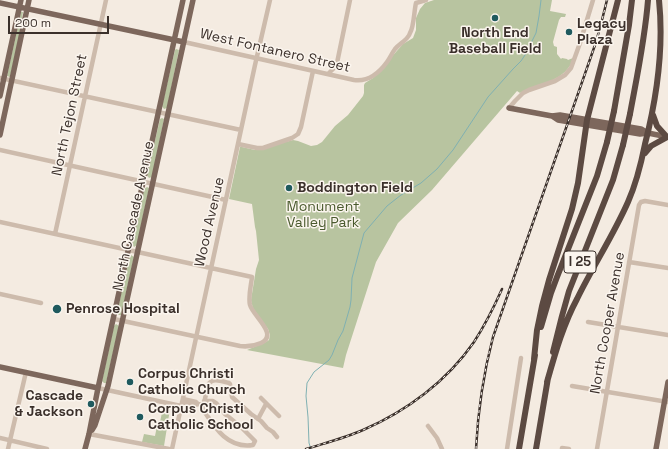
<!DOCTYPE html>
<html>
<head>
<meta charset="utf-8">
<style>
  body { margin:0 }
  #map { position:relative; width:668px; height:449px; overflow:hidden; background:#f4ebe1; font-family:"Space Grotesk",sans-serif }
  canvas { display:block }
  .scale { position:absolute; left:8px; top:16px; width:101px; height:18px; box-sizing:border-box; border:2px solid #3b302b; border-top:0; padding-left:5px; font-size:12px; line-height:14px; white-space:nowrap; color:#3b302b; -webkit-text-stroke:3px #fbf5ee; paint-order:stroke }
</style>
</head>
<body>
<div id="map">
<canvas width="668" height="449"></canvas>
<div class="scale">200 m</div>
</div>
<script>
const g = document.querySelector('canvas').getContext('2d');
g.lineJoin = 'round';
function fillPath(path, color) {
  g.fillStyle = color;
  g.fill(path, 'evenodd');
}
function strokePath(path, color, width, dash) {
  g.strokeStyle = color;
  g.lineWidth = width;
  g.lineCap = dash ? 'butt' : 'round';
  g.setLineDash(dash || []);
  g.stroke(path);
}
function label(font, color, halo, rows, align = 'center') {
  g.font = font + ' "Space Grotesk",sans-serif';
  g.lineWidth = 3;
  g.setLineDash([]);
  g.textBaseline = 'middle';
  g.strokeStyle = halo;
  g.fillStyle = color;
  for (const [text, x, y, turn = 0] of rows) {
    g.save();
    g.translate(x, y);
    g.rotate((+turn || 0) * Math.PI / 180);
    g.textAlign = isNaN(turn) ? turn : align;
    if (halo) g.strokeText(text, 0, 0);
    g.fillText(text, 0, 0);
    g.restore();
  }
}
const green = new Path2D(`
  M 434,0 L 552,0 L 550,11 L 566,14 L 565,17 L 561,17 L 559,20 L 553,42 L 554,46 L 557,47 L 557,54 L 561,59 L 562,58 L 567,59 L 568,60 L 573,58 C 572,61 571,65 569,67 C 560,81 534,87 520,93 L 517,91 L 432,190 L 398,223 L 376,262 L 346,355 L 343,368 L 247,350 L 266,342 L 269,340 L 270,335 L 268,329 L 253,309 L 251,300 L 256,269 L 259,260 L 256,231 L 255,227 L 252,204 L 229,199 L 240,147 L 242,147 L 255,150 L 293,140 L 298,141 L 311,146 L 317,145 L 322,142 L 335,126 L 348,115 L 363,96 L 364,93 L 364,85 L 365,83 L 373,78 L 403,44 L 413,38 L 416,30 L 416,18 L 420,9 L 425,3 Z
  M 21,12 L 23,12 L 21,24 L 20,33 L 10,77 L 7,76 Z
  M 176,49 L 179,50 L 167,108 L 164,109 L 162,106 L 175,50 Z
  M 162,118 L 164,119 L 152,177 L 149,178 L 147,175 L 160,119 Z
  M 147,187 L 149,188 L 137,245 L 134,247 L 132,244 L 144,189 Z
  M 131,255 L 134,257 L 121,315 L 119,315 L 117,313 L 129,258 Z
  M 116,324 L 119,326 L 106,383 L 104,383 L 102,381 L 114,326 Z
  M 163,408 L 170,409 L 164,446 L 142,442 L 144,434 L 155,436 L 158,421 L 160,422 Z`);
const stream = new Path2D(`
  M 311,449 L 309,443 L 308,417 L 306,396 L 307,383 L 314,372 L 329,360 L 332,355 L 338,340 L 343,331 L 350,307 L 351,300 L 352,278 L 364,233 L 387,206 L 401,195 L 421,183 L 437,169 L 453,150 L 488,97 L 513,69 L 521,61 L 525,55 L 536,33 L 539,16 L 541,0`);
const minor = new Path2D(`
  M 184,42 L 354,80 C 368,82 379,73 387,62 C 390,58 392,53 395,49 C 400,43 408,40 410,33 C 414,27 414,11 416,3 L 426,0
  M 328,74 L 333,69 L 337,63 L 350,0
  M 0,78 L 241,130
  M 509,108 L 515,101 L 523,93 L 529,90 L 555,81 L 565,75 L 571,68 L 580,43 L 593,0
  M 238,144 L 257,148 L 263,148 L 292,138 L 298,134 L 301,127 L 313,71
  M 0,150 L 226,200
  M 0,222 L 252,277 C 251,286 248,296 250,305 C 253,316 279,335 261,343 C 254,346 247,347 240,346 L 114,319
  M 55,234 L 106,0
  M 629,262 L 668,268
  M 0,294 L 41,303
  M 588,322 L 668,335
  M 572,386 L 668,402
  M 98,388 L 181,406
  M 261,398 L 279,416
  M 183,399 L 196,402 L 198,404
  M 204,401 L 213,401 L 216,403 L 225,414 L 242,428 L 255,441 L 253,445 C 228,449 215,428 204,411 L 203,408 L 208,385 C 212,377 221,381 229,383 L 230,384 L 232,397 L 251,414 L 261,421 L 267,428 L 273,432 L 277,437
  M 182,402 L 195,405 L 198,404 L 204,405
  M 258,419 L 266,404
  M 428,426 L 437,438 L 442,449
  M 89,434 L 169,449
  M 0,438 L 47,449
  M 562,448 L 569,449
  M 8,449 L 26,372
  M 172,449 L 255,65 L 270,0
  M 507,449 L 521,358
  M 597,449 L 639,205 L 641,202 L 645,201 L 668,205`);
const major = new Path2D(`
  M 0,3 L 184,42
  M 0,96 L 21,0
  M 509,108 L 552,116 L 560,115 L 641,129 L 648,133 L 668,137
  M 552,116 L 558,120 L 640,134 L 648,133
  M 0,135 L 29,0
  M 0,367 L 98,388
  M 92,430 L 95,425 L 108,386 L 193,0
  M 85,449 L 89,434 L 98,388 L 183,0
  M 656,449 L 668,382`);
const highway = new Path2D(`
  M 614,111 L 629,25 L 632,0
  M 630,114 C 637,76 645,39 648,0
  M 645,153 L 651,146 L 667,137 L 657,126 L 653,115
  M 541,327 L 551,293 L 557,277 L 597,176 L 607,142
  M 553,352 L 562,316 L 569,291 L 613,180 L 623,145
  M 534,359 L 537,330 L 542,306 L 549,280 L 572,209 L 578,183 L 587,120 L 618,0
  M 547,382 C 555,354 563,325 577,299 C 593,266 613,236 628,202 C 636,184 641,164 645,144 C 657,97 664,48 659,0
  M 519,449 L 535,355
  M 536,449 L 548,378`);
const rail = new Path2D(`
  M 306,449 C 325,443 345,438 363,430 C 407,411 447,381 474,342 C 485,325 494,307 502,289
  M 476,449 C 478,410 483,375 493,337 L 595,45 L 600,28 L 607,0`);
const highwayBridge = new Path2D(`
  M 607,142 L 614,111
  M 623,145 L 630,114`);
const markers = [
  [495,18,4,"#1f5a5e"],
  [569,32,4,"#1f5a5e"],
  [289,188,4,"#1f5a5e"],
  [57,309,5,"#1f5a5e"],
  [130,382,4,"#1f5a5e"],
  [91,404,4,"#1f5a5e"],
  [140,417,4,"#1f5a5e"]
];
const shields = [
  [580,262,32]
];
const shieldNames = [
  ["I 25",580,262]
];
const poiNames = [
  ["Legacy",577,24],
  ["Plaza",577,40],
  ["North End",495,33,"center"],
  ["Baseball Field",495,49,"center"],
  ["Boddington Field",297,188],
  ["Penrose Hospital",66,309],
  ["Corpus Christi",138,374],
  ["Catholic Church",138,390],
  ["Cascade",83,396,"right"],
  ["& Jackson",83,412,"right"],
  ["Corpus Christi",148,409],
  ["Catholic School",148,425]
];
const streetNames = [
  ["West Fontanero Street",275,51,13],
  ["North Tejon Street",70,115,-78],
  ["North Cascade Avenue",134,216,-78],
  ["Wood Avenue",210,222,-77],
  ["North Cooper Avenue",608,323,-80]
];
const parkNames = [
  ["Monument",323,207],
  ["Valley Park",323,223]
];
fillPath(green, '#b8c4a0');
strokePath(stream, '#7fb0b2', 1);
strokePath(minor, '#cdbbac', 4.5);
strokePath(major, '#7d675c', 5.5);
strokePath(highway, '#5c4a42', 6);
strokePath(rail, '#3b302b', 2.5);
strokePath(rail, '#fbf5ee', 1, [3]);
strokePath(highwayBridge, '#5c4a42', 6);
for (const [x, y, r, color] of markers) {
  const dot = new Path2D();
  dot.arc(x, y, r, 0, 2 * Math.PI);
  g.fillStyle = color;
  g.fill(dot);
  strokePath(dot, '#fbf5ee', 1.5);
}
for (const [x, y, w] of shields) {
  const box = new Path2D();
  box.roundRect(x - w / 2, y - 11, w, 22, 3);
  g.fillStyle = '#fbf5ee';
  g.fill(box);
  strokePath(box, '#3b302b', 1);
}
label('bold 13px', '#3b302b', null, shieldNames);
label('bold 14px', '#3b302b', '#fbf5ee', poiNames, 'left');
label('14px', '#3b302b', '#fbf5ee', streetNames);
label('14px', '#4a5a2e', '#fbf5ee', parkNames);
</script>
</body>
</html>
